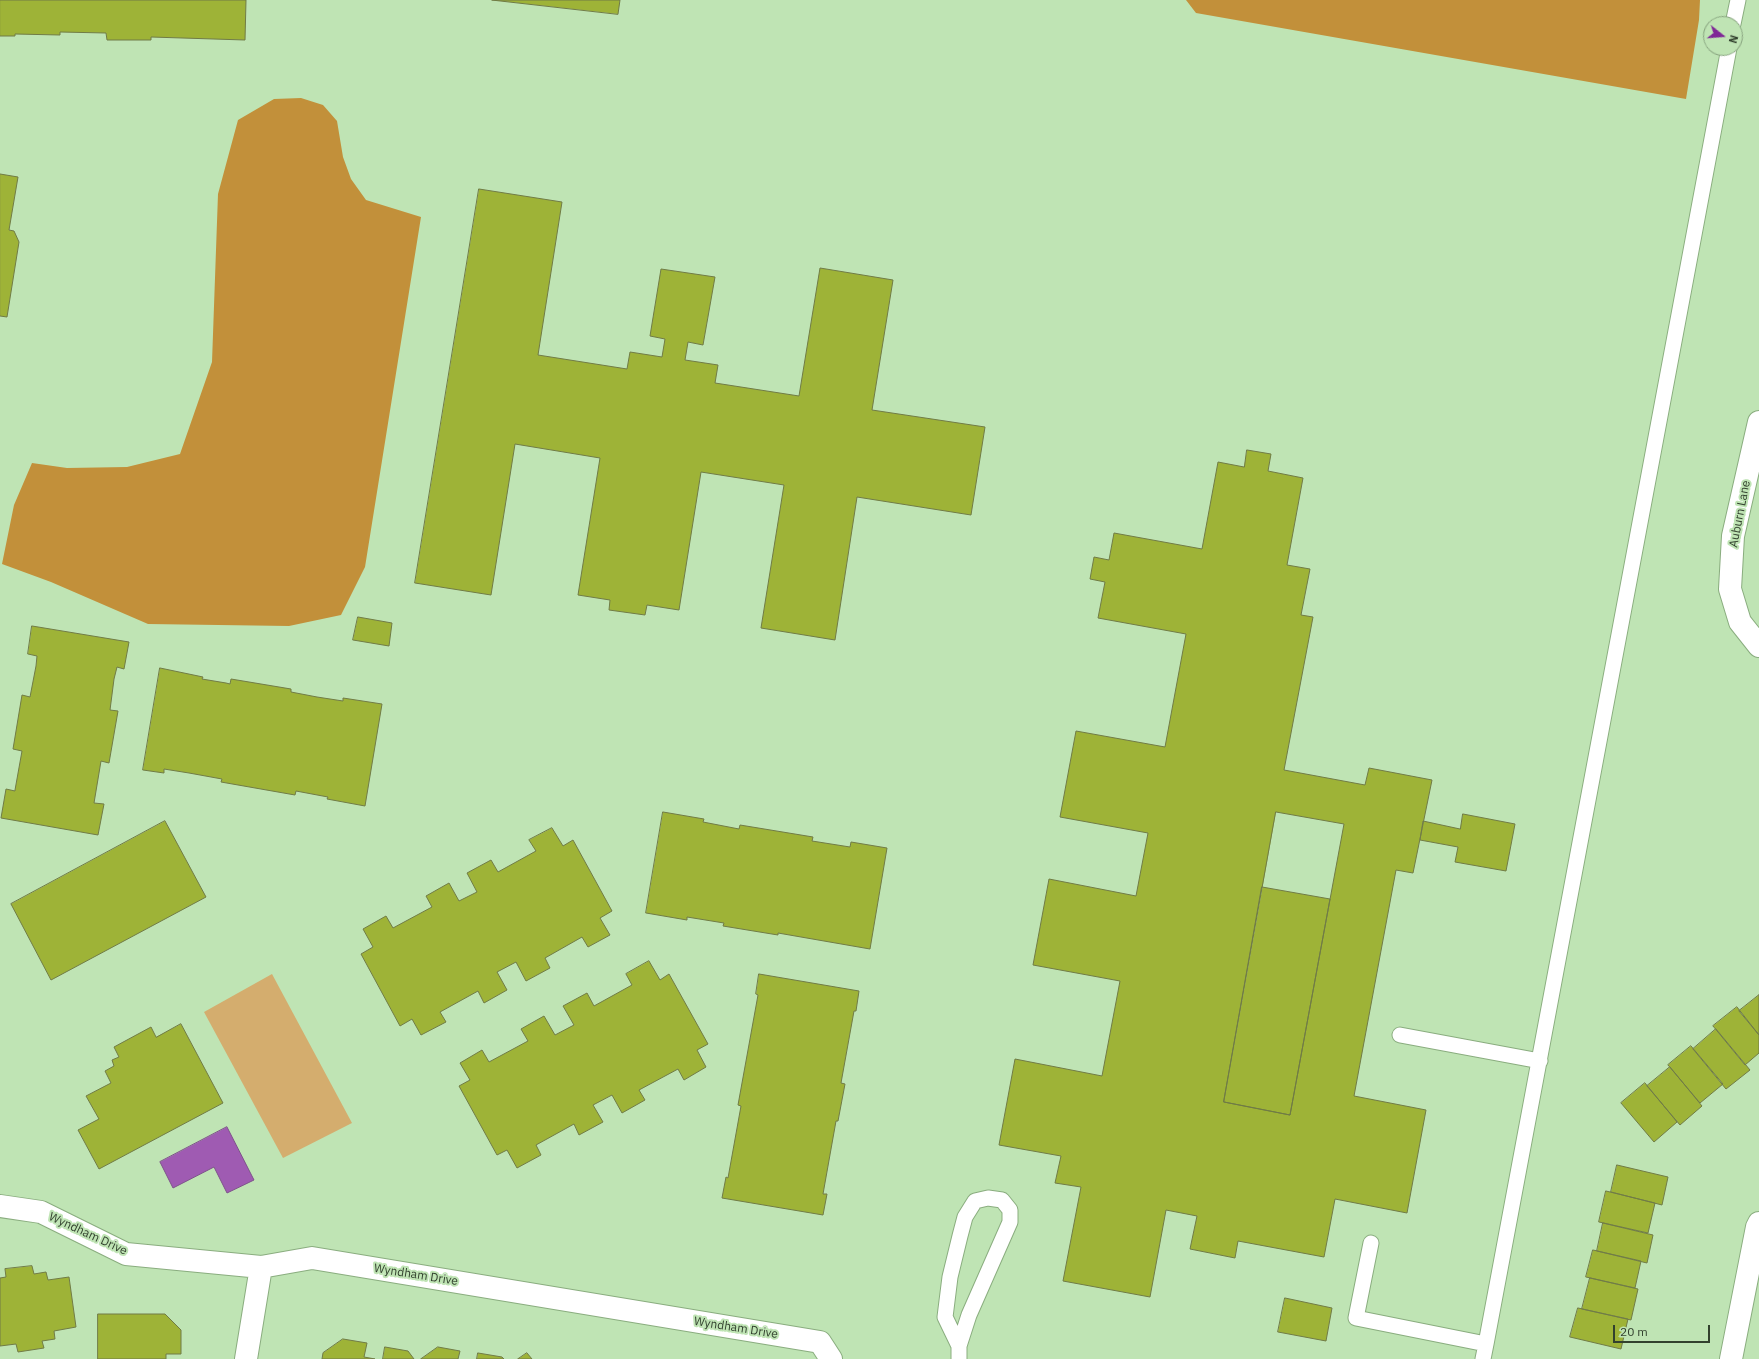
<!DOCTYPE html>
<html>
<head>
<meta charset="utf-8">
<style>
  body { margin:0 }
  #map { position:relative; width:1759px; height:1359px; overflow:hidden; background:#bfe4b4; font-family:"IBM Plex Sans",sans-serif }
  canvas { display:block }
  .north { position:absolute; left:1703px; top:16px; width:40px; height:40px; box-sizing:border-box; background:#bfe4b4; border:1px solid #87a37e; border-radius:50%; rotate:107deg; font-size:11px; font-weight:700; line-height:16px; text-align:center; color:#32412e }
  .north::after { content:''; display:block; margin:auto; width:14px; height:18px; background:#7f2896; clip-path:polygon(50% 0,100% 100%,50% 72%,0 100%) }
  .scale { position:absolute; left:1613px; top:1325px; width:97px; height:18px; box-sizing:border-box; border:2px solid #32412e; border-top:0; padding-left:5px; font-size:12px; line-height:14px; white-space:nowrap; color:#32412e; -webkit-text-stroke:3px #bfe4b4; paint-order:stroke }
</style>
</head>
<body>
<div id="map">
<canvas width="1759" height="1359"></canvas>
<div class="north">N</div>
<div class="scale">20 m</div>
</div>
<script>
const g = document.querySelector('canvas').getContext('2d');
g.lineJoin = 'round';
function fillPath(path, color) {
  g.fillStyle = color;
  g.fill(path, 'evenodd');
}
function strokePath(path, color, width, dash) {
  g.strokeStyle = color;
  g.lineWidth = width;
  g.lineCap = dash ? 'butt' : 'round';
  g.setLineDash(dash || []);
  g.stroke(path);
}
function label(font, color, halo, rows, align = 'center') {
  g.font = font + ' "IBM Plex Sans",sans-serif';
  g.lineWidth = 4;
  g.setLineDash([]);
  g.textBaseline = 'middle';
  g.strokeStyle = halo;
  g.fillStyle = color;
  for (const [text, x, y, turn = 0] of rows) {
    g.save();
    g.translate(x, y);
    g.rotate((+turn || 0) * Math.PI / 180);
    g.textAlign = isNaN(turn) ? turn : align;
    if (halo) g.strokeText(text, 0, 0);
    g.fillText(text, 0, 0);
    g.restore();
  }
}
const green = new Path2D(`
  M 272,974 L 352,1123 L 283,1158 L 204,1012 Z`);
const forest = new Path2D(`
  M 1186,0 L 1700,0 L 1699,20 L 1686,99 L 1196,13 Z
  M 301,98 L 323,105 L 337,121 L 343,157 L 351,179 L 366,200 L 421,217 L 365,567 L 341,615 L 289,626 L 148,624 L 51,582 L 2,564 L 14,505 L 32,463 L 67,468 L 127,467 L 180,454 L 212,362 L 218,194 L 238,120 L 274,99 Z`);
const water = new Path2D(`
  M 227,1127 L 254,1180 L 227,1193 L 214,1167 L 173,1188 L 160,1162 Z`);
const building = new Path2D(`
  M 0,0 L 246,0 L 245,40 L 151,37 L 151,40 L 107,40 L 106,33 L 60,32 L 60,35 L 15,34 L 15,36 L 0,36 Z
  M 492,0 L 620,0 L 618,14 Z
  M 0,174 L 18,177 L 9,230 L 14,231 L 19,242 L 7,317 L 0,316 Z
  M 479,189 L 562,202 L 538,355 L 627,369 L 630,352 L 662,357 L 665,339 L 650,336 L 661,269 L 715,277 L 703,345 L 688,342 L 685,360 L 718,365 L 715,383 L 799,396 L 820,268 L 893,280 L 872,410 L 985,427 L 971,515 L 857,497 L 835,640 L 761,628 L 784,485 L 701,472 L 679,610 L 647,605 L 645,615 L 609,610 L 610,600 L 578,595 L 600,458 L 515,444 L 491,595 L 415,583 Z
  M 1247,450 L 1271,454 L 1268,471 L 1303,478 L 1287,565 L 1310,569 L 1301,615 L 1313,617 L 1284,770 L 1365,785 L 1369,768 L 1432,780 L 1413,873 L 1396,870 L 1354,1096 L 1426,1110 L 1407,1213 L 1335,1199 L 1324,1257 L 1238,1241 L 1235,1258 L 1190,1249 L 1197,1216 L 1166,1210 L 1150,1297 L 1063,1281 L 1081,1187 L 1055,1183 L 1061,1156 L 999,1145 L 1015,1059 L 1102,1076 L 1120,981 L 1033,965 L 1049,879 L 1136,896 L 1148,833 L 1060,817 L 1076,731 L 1165,747 L 1186,634 L 1098,618 L 1105,582 L 1090,579 L 1094,557 L 1109,560 L 1114,533 L 1202,549 L 1218,462 L 1244,467 ZM 1276,812 L 1344,824 L 1290,1115 L 1224,1102 Z
  M 358,617 L 392,623 L 389,646 L 353,640 Z
  M 32,626 L 129,642 L 124,669 L 117,667 L 114,679 L 110,710 L 118,711 L 109,763 L 101,761 L 94,803 L 104,804 L 98,835 L 1,818 L 6,789 L 15,791 L 15,790 L 22,751 L 13,749 L 22,695 L 30,697 L 36,666 L 37,656 L 28,654 Z
  M 160,668 L 203,677 L 202,679 L 226,683 L 230,684 L 231,679 L 291,689 L 291,692 L 317,697 L 343,701 L 343,698 L 382,704 L 365,806 L 327,799 L 328,797 L 296,791 L 295,795 L 221,782 L 222,779 L 189,773 L 164,769 L 164,773 L 143,770 Z
  M 663,812 L 704,819 L 703,822 L 739,829 L 740,825 L 813,837 L 812,841 L 850,847 L 851,842 L 887,848 L 870,949 L 778,933 L 778,935 L 723,926 L 724,923 L 687,917 L 687,920 L 646,913 Z
  M 1463,814 L 1515,824 L 1506,871 L 1455,862 L 1458,847 L 1420,840 L 1423,821 L 1460,829 Z
  M 165,821 L 206,897 L 51,980 L 11,904 Z
  M 552,828 L 563,846 L 573,840 L 612,911 L 600,918 L 610,935 L 588,947 L 582,937 L 545,958 L 550,968 L 526,981 L 516,962 L 497,972 L 507,990 L 484,1003 L 478,991 L 440,1012 L 446,1022 L 421,1035 L 412,1019 L 400,1026 L 361,954 L 373,947 L 363,929 L 386,916 L 393,928 L 432,907 L 426,896 L 449,883 L 459,901 L 477,892 L 467,873 L 491,860 L 498,872 L 536,851 L 529,840 Z
  M 1262,887 L 1330,899 L 1290,1115 L 1224,1102 Z
  M 649,961 L 660,980 L 669,974 L 708,1044 L 697,1050 L 706,1067 L 684,1080 L 678,1069 L 639,1090 L 645,1100 L 622,1113 L 612,1095 L 593,1105 L 603,1122 L 579,1135 L 574,1124 L 536,1145 L 541,1155 L 517,1168 L 507,1150 L 497,1155 L 459,1086 L 470,1080 L 460,1063 L 482,1050 L 489,1062 L 528,1041 L 521,1029 L 544,1016 L 555,1035 L 574,1025 L 563,1006 L 587,993 L 594,1006 L 632,985 L 626,974 Z
  M 759,974 L 859,991 L 856,1011 L 854,1011 L 841,1083 L 845,1084 L 838,1121 L 836,1121 L 823,1194 L 827,1194 L 823,1215 L 722,1198 L 726,1177 L 728,1178 L 741,1106 L 738,1105 L 758,995 L 756,994 Z
  M 1759,995 L 1759,1035 L 1739,1011 Z
  M 1737,1007 L 1759,1035 L 1759,1053 L 1745,1065 L 1713,1026 Z
  M 181,1024 L 223,1103 L 99,1169 L 78,1130 L 99,1119 L 86,1096 L 111,1083 L 105,1071 L 114,1066 L 112,1060 L 119,1057 L 114,1047 L 151,1027 L 156,1037 Z
  M 1716,1029 L 1750,1070 L 1726,1089 L 1693,1049 Z
  M 1691,1046 L 1723,1084 L 1700,1103 L 1668,1065 Z
  M 1670,1067 L 1702,1106 L 1680,1125 L 1647,1086 Z
  M 1645,1083 L 1677,1122 L 1654,1142 L 1621,1103 Z
  M 1617,1165 L 1668,1177 L 1662,1205 L 1611,1192 Z
  M 1606,1191 L 1655,1203 L 1648,1233 L 1599,1222 Z
  M 1603,1223 L 1653,1235 L 1647,1263 L 1597,1251 Z
  M 1593,1250 L 1641,1261 L 1635,1288 L 1586,1277 Z
  M 32,1266 L 34,1274 L 46,1272 L 48,1280 L 69,1277 L 76,1327 L 54,1331 L 55,1339 L 42,1341 L 44,1348 L 18,1352 L 16,1344 L 0,1346 L 0,1278 L 6,1277 L 5,1269 Z
  M 1590,1278 L 1638,1289 L 1631,1320 L 1582,1309 Z
  M 1285,1298 L 1332,1308 L 1326,1341 L 1278,1332 Z
  M 1578,1308 L 1628,1319 L 1621,1349 L 1570,1337 Z
  M 98,1314 L 165,1314 L 181,1330 L 181,1354 L 166,1354 L 166,1359 L 98,1359 Z
  M 343,1339 L 367,1343 L 364,1357 L 375,1359 L 322,1359 L 323,1353 Z
  M 385,1347 L 408,1351 L 414,1359 L 383,1359 Z
  M 438,1347 L 460,1351 L 458,1359 L 421,1359 Z
  M 478,1353 L 502,1357 L 504,1359 L 477,1359 Z
  M 527,1353 L 532,1359 L 518,1359 Z`);
const service = new Path2D(`
  M 1733,24 L 1738,0
  M 1400,1035 L 1540,1061
  M 1371,1243 L 1356,1318 L 1486,1344 L 1729,48
  M 959,1346 L 945,1317 L 950,1277 L 960,1236 L 965,1217 L 975,1201 L 988,1198 L 1002,1200 L 1010,1210 L 1010,1222 L 969,1315 L 959,1346 L 959,1359
  M 1483,1359 L 1486,1344`);
const minor = new Path2D(`
  M 1759,422 L 1733,536 L 1730,589 L 1740,622 L 1759,646
  M 0,1206 L 41,1212 L 126,1254 L 261,1267 L 312,1258 L 820,1342 L 831,1359
  M 246,1359 L 261,1267
  M 1731,1359 L 1757,1227 L 1759,1223`);
const streetNames = [
  ["Auburn Lane",1740,514,-79],
  ["Wyndham Drive",88,1234,25],
  ["Wyndham Drive",416,1275,9],
  ["Wyndham Drive",736,1328,9]
];
fillPath(green, '#d4ad6e');
fillPath(forest, '#c2903a');
fillPath(water, '#9f5bb2');
strokePath(water, '#7e538a', 1);
fillPath(building, '#9eb337');
strokePath(building, '#707b46', 1);
strokePath(service, '#8aad7f', 17);
strokePath(minor, '#8aad7f', 24);
strokePath(service, '#fff', 15);
strokePath(minor, '#fff', 22);
label('12px', '#32412e', '#bfe4b4', streetNames);
</script>
</body>
</html>
